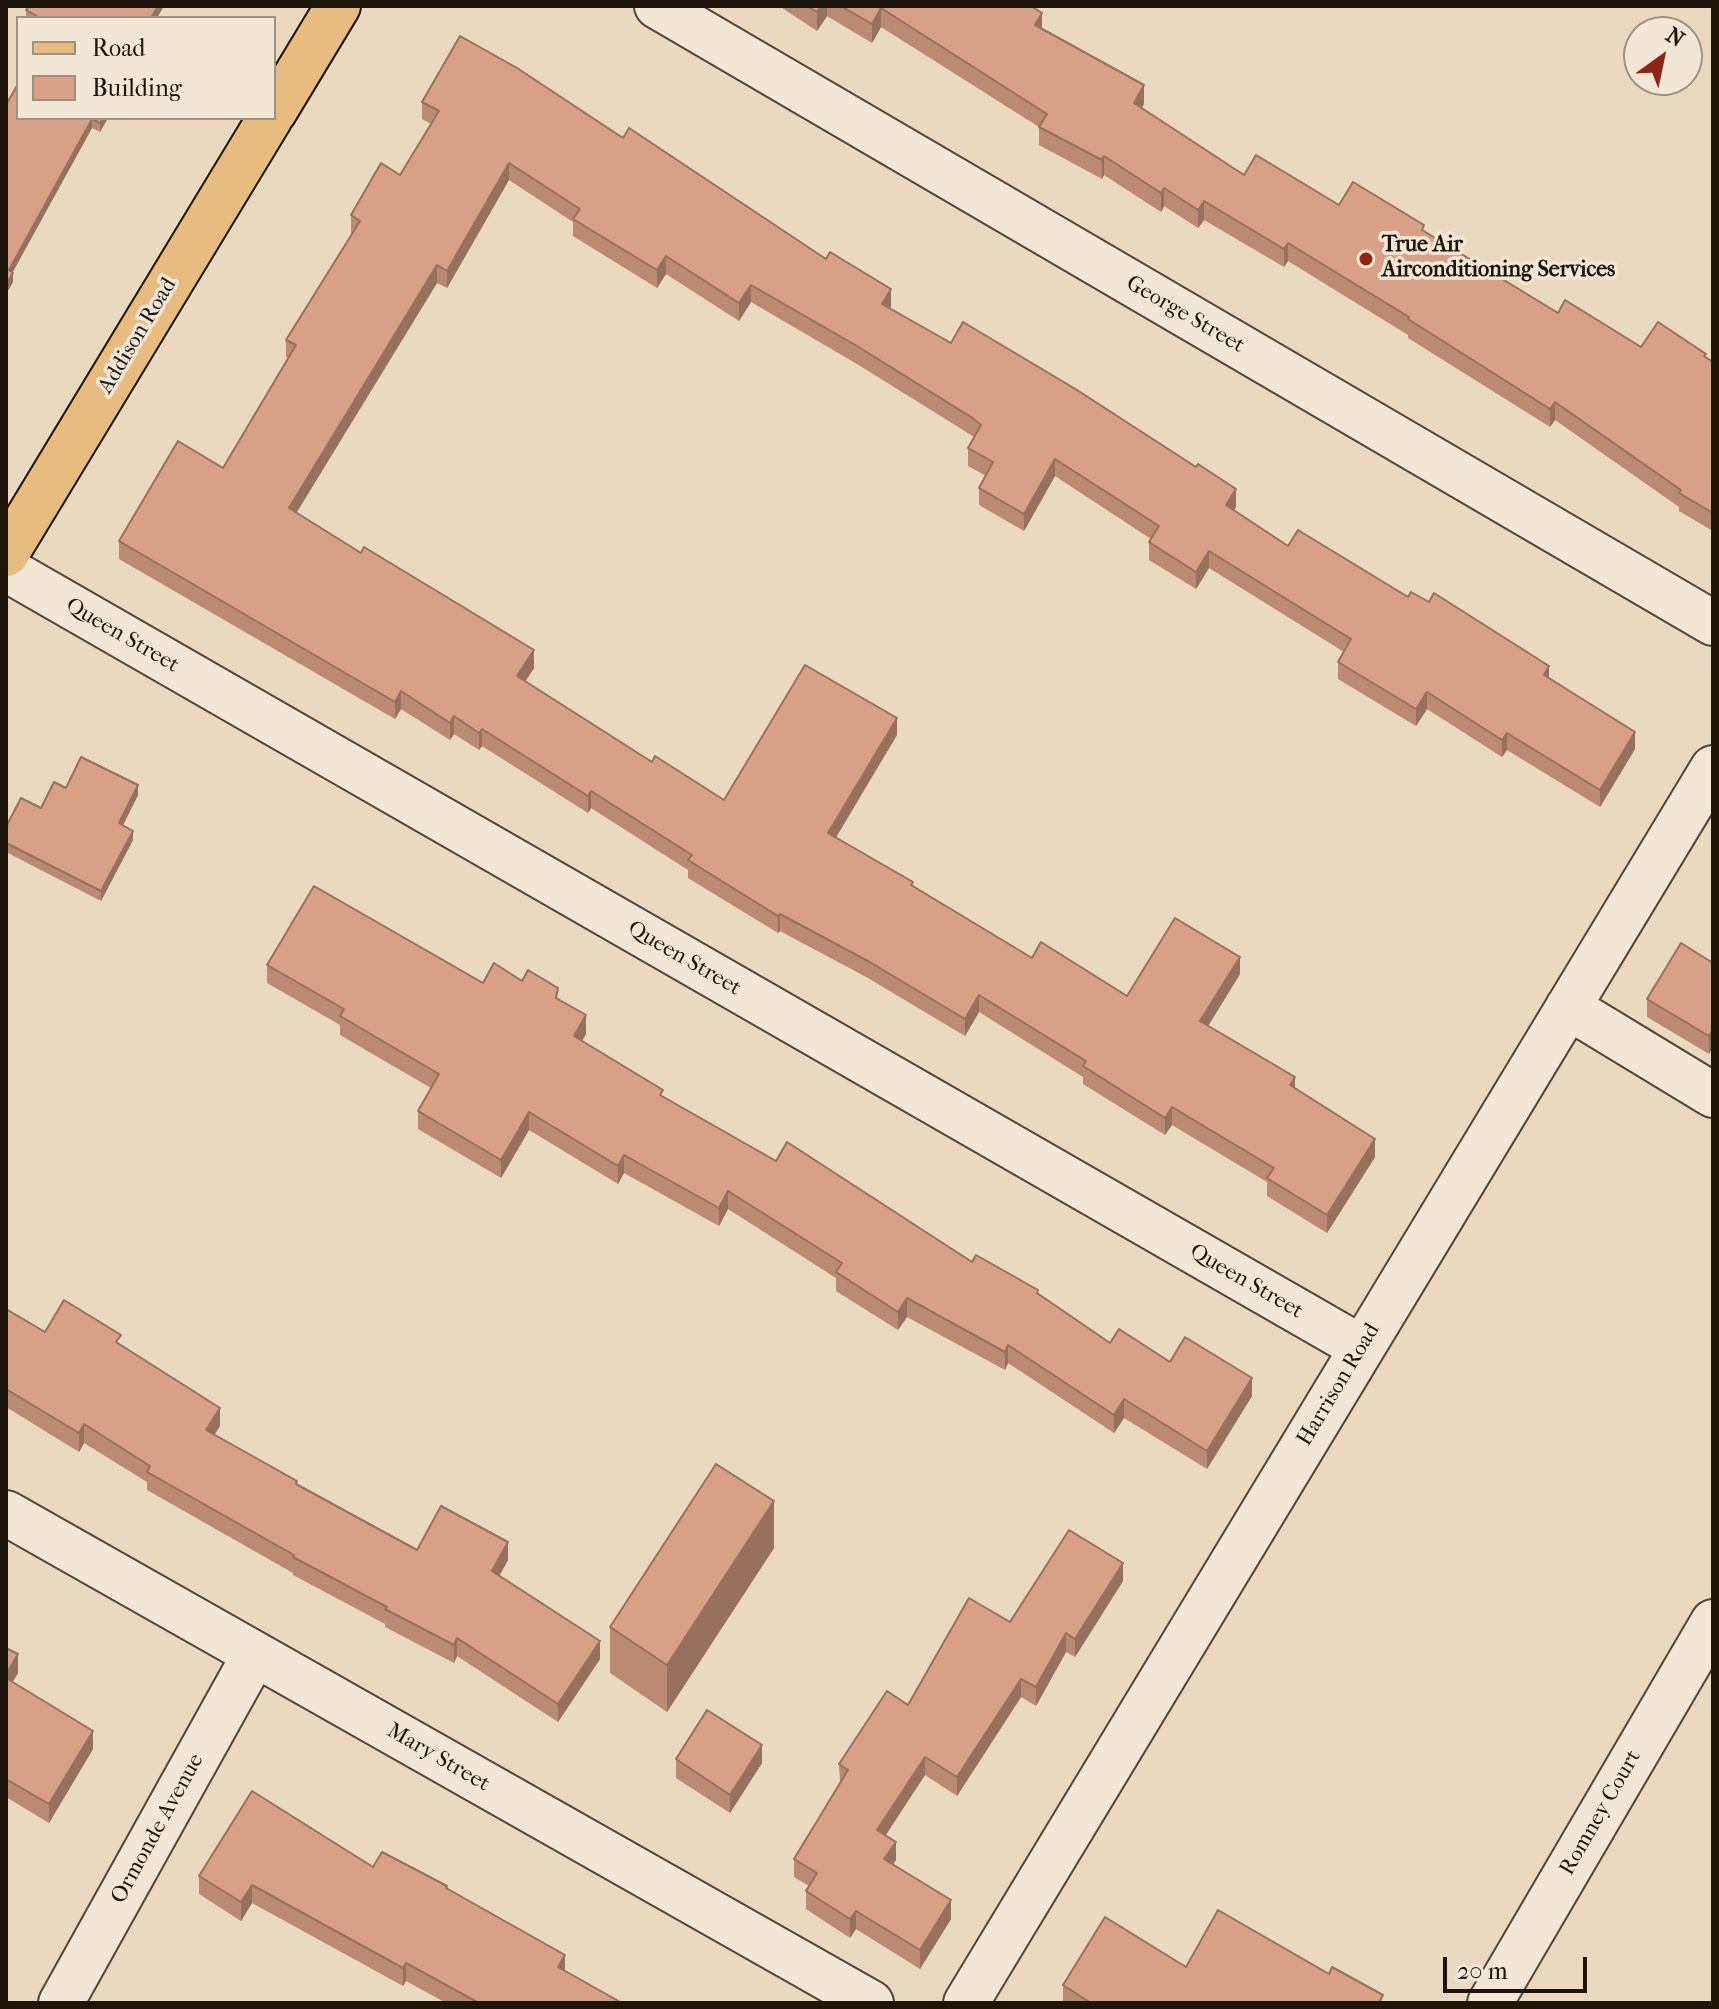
<!DOCTYPE html>
<html>
<head>
<meta charset="utf-8">
<style>
  body { margin:0 }
  #map { position:relative; width:1719px; height:2009px; overflow:hidden; background:#ebd9bf; font-family:"IM FELL French Canon",serif }
  canvas { display:block }
  .frame { position:absolute; inset:0; border:8px solid #1d150a; pointer-events:none }
  .legend { position:absolute; left:16px; top:16px; width:260px; height:104px; box-sizing:border-box; background:#f2e6d5; border:2px solid #9d9284; margin:0; padding:10px 14px; list-style:none; font-size:24px; color:#1d150a }
  .legend li { display:flex; align-items:center; gap:16px; height:40px }
  .legend b { width:40px; border:2px solid #9d9284 }
  .north { position:absolute; left:1623px; top:16px; width:80px; height:80px; box-sizing:border-box; background:#f2e6d5; border:2px solid #9d9284; border-radius:50%; rotate:33deg; font-size:22px; font-weight:700; line-height:32px; text-align:center; color:#1d150a }
  .north::after { content:''; display:block; margin:auto; width:28px; height:36px; background:#8f2418; clip-path:polygon(50% 0,100% 100%,50% 72%,0 100%) }
  .scale { position:absolute; left:1443px; top:1957px; width:144px; height:36px; box-sizing:border-box; border:4px solid #1d150a; border-top:0; padding-left:10px; font-size:24px; line-height:28px; white-space:nowrap; color:#1d150a; -webkit-text-stroke:6px #f2e6d5; paint-order:stroke }
</style>
</head>
<body>
<div id="map">
<canvas width="1719" height="2009"></canvas>
<div class="frame"></div>
<ul class="legend">
<li><b style="height:10px;background:#e6bc80"></b>Road</li>
<li><b style="height:22px;background:#d8a086"></b>Building</li>
</ul>
<div class="north">N</div>
<div class="scale">20 m</div>
</div>
<script>
const g = document.querySelector('canvas').getContext('2d');
g.lineJoin = 'round';
function strokePath(path, color, width, dash) {
  g.strokeStyle = color;
  g.lineWidth = width;
  g.lineCap = dash ? 'butt' : 'round';
  g.setLineDash(dash || []);
  g.stroke(path);
}
function fillPath(path, color) {
  g.fillStyle = color;
  g.fill(path, 'evenodd');
}
function label(font, color, halo, rows, align = 'center') {
  g.font = font + ' "IM FELL French Canon",serif';
  g.lineWidth = 7;
  g.setLineDash([]);
  g.textBaseline = 'middle';
  g.strokeStyle = halo;
  g.fillStyle = color;
  for (const [text, x, y, turn = 0] of rows) {
    g.save();
    g.translate(x, y);
    g.rotate((+turn || 0) * Math.PI / 180);
    g.textAlign = isNaN(turn) ? turn : align;
    if (halo) g.strokeText(text, 0, 0);
    g.fillText(text, 0, 0);
    g.restore();
  }
}
const minor = new Path2D(`
  M 657,6 L 1713,623
  M 6,569 L 1362,1348
  M 1568,1007 L 1713,1095
  M 6,1513 L 871,2003
  M 61,2003 L 255,1654
  M 966,2003 L 1713,768
  M 1490,2003 L 1713,1622`);
const major = new Path2D(`
  M 274,112 L 338,6
  M 6,554 L 270,118`);
const wall = new Path2D(`
  M 779,6 L 1031,6 L 1042,29 L 1144,104 L 1141,108 L 1244,175 L 1424,232 L 1558,313 L 1641,347 L 1706,357 L 1713,362 L 1713,531 L 1679,511 L 1679,507 L 1555,420 L 1550,427 L 1408,338 L 1408,335 L 1288,261 L 1284,267 L 1204,220 L 1198,228 L 1164,206 L 1161,212 L 1104,175 L 1102,179 L 1039,145 L 1039,127 L 881,27 L 872,43 L 827,16 L 817,31 Z
  M 26,10 L 157,18 L 26,18 Z
  M 422,102 L 623,138 L 891,306 L 890,308 L 1236,507 L 1234,510 L 1288,546 L 1408,597 L 1549,679 L 1635,749 L 1600,807 L 1507,750 L 1502,757 L 1427,709 L 1416,726 L 1338,679 L 1338,662 L 1344,652 L 1209,568 L 1196,589 L 1149,560 L 1149,542 L 1151,539 L 1055,476 L 1024,531 L 979,505 L 979,488 L 986,476 L 968,466 L 968,448 L 974,437 L 971,435 L 857,364 L 751,302 L 739,321 L 666,274 L 657,288 L 573,236 L 573,222 L 509,180 L 447,288 L 437,283 L 296,513 L 534,668 L 525,682 L 652,762 L 724,800 L 897,735 L 835,838 L 1032,958 L 1127,996 L 1240,974 L 1208,1026 L 1295,1089 L 1375,1157 L 1327,1233 L 1267,1196 L 1267,1182 L 1172,1125 L 1165,1135 L 1083,1084 L 1083,1077 L 979,1012 L 965,1036 L 868,978 L 780,931 L 778,933 L 688,878 L 688,870 L 591,808 L 588,813 L 482,746 L 479,750 L 454,734 L 450,740 L 401,709 L 395,719 L 119,559 L 119,541 L 223,468 L 288,358 L 286,357 L 286,340 L 352,234 L 351,233 L 351,215 L 400,175 L 431,124 L 422,119 Z
  M 6,105 L 108,118 L 100,132 L 92,128 L 12,272 L 13,282 L 6,294 Z
  M 66,788 L 138,795 L 123,825 L 133,840 L 101,901 L 6,852 L 6,827 L 41,808 Z
  M 1713,963 L 1709,1054 L 1647,1017 L 1647,999 Z
  M 267,965 L 483,983 L 522,981 L 558,999 L 586,1034 L 582,1041 L 663,1097 L 776,1161 L 972,1262 L 1038,1294 L 1110,1343 L 1170,1362 L 1252,1396 L 1207,1469 L 1124,1418 L 1114,1433 L 1008,1363 L 1005,1370 L 907,1317 L 898,1330 L 836,1291 L 836,1278 L 728,1209 L 719,1226 L 624,1173 L 618,1184 L 529,1130 L 501,1178 L 418,1129 L 418,1111 L 431,1088 L 340,1035 L 340,1025 L 267,983 Z
  M 6,1309 L 45,1332 L 121,1345 L 220,1426 L 214,1435 L 297,1484 L 417,1550 L 508,1560 L 499,1576 L 600,1659 L 558,1722 L 457,1656 L 454,1663 L 385,1627 L 385,1624 L 293,1575 L 293,1573 L 147,1490 L 147,1482 L 84,1443 L 79,1452 L 6,1407 Z
  M 774,1548 L 667,1712 L 610,1673 L 610,1627 Z
  M 1123,1581 L 1075,1657 L 1066,1652 L 1036,1706 L 1021,1697 L 957,1796 L 925,1775 L 886,1835 L 896,1860 L 892,1865 L 951,1919 L 920,1969 L 856,1929 L 850,1938 L 806,1909 L 806,1891 L 809,1886 L 794,1877 L 794,1859 L 840,1783 L 839,1764 L 908,1705 Z
  M 6,1648 L 18,1673 L 12,1682 L 93,1749 L 49,1823 L 6,1797 Z
  M 676,1759 L 762,1763 L 730,1813 L 676,1778 Z
  M 373,1867 L 447,1889 L 565,1971 L 622,2003 L 446,2003 L 406,1981 L 403,1986 L 252,1903 L 241,1921 L 199,1894 L 199,1876 Z
  M 1186,1967 L 1329,1974 L 1383,2003 L 1063,2003 L 1063,1985 Z`);
const shadedWall = new Path2D(`
  M 158,6 L 164,6 L 157,18 L 151,18 Z
  M 821,6 L 827,6 L 827,16 L 817,31 L 817,12 Z
  M 881,8 L 881,27 L 872,43 L 872,24 Z
  M 1042,13 L 1042,31 L 1035,25 Z
  M 1144,85 L 1144,104 L 1134,122 L 1134,103 Z
  M 103,118 L 108,118 L 100,132 L 100,123 Z
  M 92,119 L 92,128 L 9,279 L 9,270 Z
  M 1104,156 L 1104,175 L 1102,179 L 1102,160 Z
  M 509,163 L 509,180 L 447,288 L 447,271 Z
  M 1164,188 L 1164,206 L 1161,212 L 1161,193 Z
  M 1204,201 L 1204,220 L 1198,228 L 1198,210 Z
  M 1288,243 L 1288,261 L 1284,267 L 1284,249 Z
  M 666,256 L 666,274 L 657,288 L 657,270 Z
  M 437,265 L 437,283 L 289,525 L 289,508 Z
  M 13,273 L 13,282 L 6,294 L 6,285 Z
  M 751,285 L 751,302 L 739,321 L 739,303 Z
  M 891,289 L 891,306 L 882,321 L 882,304 Z
  M 1555,402 L 1555,420 L 1550,427 L 1550,409 Z
  M 1055,459 L 1055,476 L 1024,531 L 1024,514 Z
  M 1236,489 L 1236,507 L 1226,523 L 1226,505 Z
  M 1209,551 L 1209,568 L 1196,589 L 1196,572 Z
  M 534,650 L 534,668 L 517,694 L 517,676 Z
  M 1549,666 L 1549,684 L 1544,675 Z
  M 401,691 L 401,709 L 395,719 L 395,702 Z
  M 1427,692 L 1427,709 L 1416,726 L 1416,709 Z
  M 454,716 L 454,734 L 450,740 L 450,723 Z
  M 897,718 L 897,735 L 828,851 L 828,833 Z
  M 482,729 L 482,746 L 479,750 L 479,733 Z
  M 1635,732 L 1635,749 L 1600,807 L 1600,790 Z
  M 1507,733 L 1507,750 L 1502,757 L 1502,740 Z
  M 138,785 L 138,795 L 119,833 L 119,823 Z
  M 591,791 L 591,808 L 588,813 L 588,796 Z
  M 133,831 L 133,840 L 101,901 L 101,891 Z
  M 780,914 L 780,931 L 778,933 L 778,916 Z
  M 8,915 L 8,933 L 6,937 L 6,919 Z
  M 1240,957 L 1240,974 L 1200,1039 L 1200,1021 Z
  M 979,995 L 979,1012 L 965,1036 L 965,1019 Z
  M 586,1015 L 586,1034 L 574,1054 L 574,1036 Z
  M 1713,1029 L 1713,1047 L 1709,1054 L 1709,1036 Z
  M 1295,1077 L 1295,1094 L 1290,1085 Z
  M 1172,1107 L 1172,1125 L 1165,1135 L 1165,1118 Z
  M 529,1112 L 529,1130 L 501,1178 L 501,1160 Z
  M 1375,1139 L 1375,1157 L 1327,1233 L 1327,1215 Z
  M 624,1155 L 624,1173 L 618,1184 L 618,1166 Z
  M 728,1191 L 728,1209 L 719,1226 L 719,1208 Z
  M 907,1298 L 907,1317 L 898,1330 L 898,1312 Z
  M 1008,1345 L 1008,1363 L 1005,1370 L 1005,1352 Z
  M 1252,1378 L 1252,1396 L 1207,1469 L 1207,1451 Z
  M 1124,1399 L 1124,1418 L 1114,1433 L 1114,1415 Z
  M 220,1408 L 220,1426 L 206,1448 L 206,1430 Z
  M 84,1424 L 84,1443 L 79,1452 L 79,1433 Z
  M 774,1501 L 774,1548 L 667,1712 L 667,1665 Z
  M 508,1542 L 508,1560 L 492,1589 L 492,1571 Z
  M 1123,1563 L 1123,1581 L 1075,1657 L 1075,1639 Z
  M 1066,1633 L 1066,1652 L 1036,1706 L 1036,1687 Z
  M 457,1638 L 457,1656 L 454,1663 L 454,1645 Z
  M 600,1641 L 600,1659 L 558,1722 L 558,1704 Z
  M 18,1654 L 18,1673 L 6,1693 L 6,1675 Z
  M 1021,1679 L 1021,1697 L 957,1796 L 957,1777 Z
  M 93,1731 L 93,1749 L 49,1823 L 49,1804 Z
  M 762,1745 L 762,1763 L 730,1813 L 730,1795 Z
  M 925,1757 L 925,1775 L 877,1848 L 877,1830 Z
  M 896,1842 L 896,1860 L 884,1878 L 884,1859 Z
  M 252,1885 L 252,1903 L 241,1921 L 241,1902 Z
  M 951,1900 L 951,1919 L 920,1969 L 920,1950 Z
  M 856,1911 L 856,1929 L 850,1938 L 850,1919 Z
  M 565,1955 L 565,1973 L 558,1967 Z
  M 406,1963 L 406,1981 L 403,1986 L 403,1968 Z`);
const building = new Path2D(`
  M 29,6 L 158,6 L 151,18 L 40,18 L 26,10 Z
  M 807,6 L 821,6 L 817,12 Z
  M 841,6 L 1031,6 L 1042,13 L 1035,25 L 1144,85 L 1134,103 L 1244,175 L 1256,155 L 1339,205 L 1353,182 L 1424,225 L 1422,230 L 1558,313 L 1565,300 L 1641,347 L 1658,322 L 1706,354 L 1704,356 L 1713,362 L 1713,513 L 1679,493 L 1681,490 L 1555,402 L 1550,409 L 1408,319 L 1409,317 L 1288,243 L 1284,249 L 1204,201 L 1198,210 L 1164,188 L 1161,193 L 1104,156 L 1102,160 L 1039,127 L 1047,114 L 881,8 L 872,24 Z
  M 460,36 L 517,68 L 623,138 L 629,128 L 826,259 L 830,252 L 891,289 L 882,304 L 951,343 L 963,322 L 1077,390 L 1196,467 L 1198,464 L 1236,489 L 1226,505 L 1288,546 L 1298,530 L 1408,597 L 1411,592 L 1429,602 L 1434,593 L 1549,666 L 1544,675 L 1635,732 L 1600,790 L 1507,733 L 1502,740 L 1427,692 L 1416,709 L 1338,662 L 1351,639 L 1209,551 L 1196,572 L 1149,542 L 1159,526 L 1055,459 L 1024,514 L 979,488 L 993,462 L 968,448 L 981,425 L 971,417 L 857,346 L 751,285 L 739,303 L 666,256 L 657,270 L 573,219 L 580,209 L 509,163 L 447,271 L 437,265 L 289,508 L 361,553 L 364,547 L 534,650 L 517,676 L 652,762 L 655,756 L 724,800 L 805,665 L 897,718 L 828,833 L 913,882 L 911,885 L 1032,958 L 1041,942 L 1127,996 L 1175,918 L 1240,957 L 1200,1021 L 1295,1077 L 1290,1085 L 1375,1139 L 1327,1215 L 1267,1178 L 1274,1168 L 1172,1107 L 1165,1118 L 1083,1066 L 1086,1061 L 979,995 L 965,1019 L 868,961 L 780,914 L 778,916 L 688,860 L 692,855 L 591,791 L 588,796 L 482,729 L 479,733 L 454,716 L 450,723 L 401,691 L 395,702 L 119,541 L 178,441 L 223,468 L 296,345 L 286,340 L 360,221 L 351,215 L 381,163 L 400,175 L 439,111 L 422,102 Z
  M 18,84 L 18,118 L 103,118 L 100,123 L 92,119 L 9,270 L 13,273 L 6,285 L 6,105 Z
  M 81,757 L 138,785 L 119,823 L 133,831 L 101,891 L 6,843 L 6,827 L 21,798 L 41,808 L 54,782 L 66,788 Z
  M 314,886 L 483,983 L 494,963 L 522,981 L 528,970 L 558,988 L 556,998 L 586,1015 L 574,1036 L 663,1090 L 660,1095 L 776,1161 L 787,1142 L 972,1262 L 976,1255 L 1038,1290 L 1037,1293 L 1110,1343 L 1119,1329 L 1170,1362 L 1185,1337 L 1252,1378 L 1207,1451 L 1124,1399 L 1114,1415 L 1008,1345 L 1005,1352 L 907,1298 L 898,1312 L 836,1272 L 842,1263 L 728,1191 L 719,1208 L 624,1155 L 618,1166 L 529,1112 L 501,1160 L 418,1111 L 439,1074 L 340,1016 L 344,1009 L 267,965 Z
  M 1681,943 L 1713,963 L 1713,1029 L 1709,1036 L 1647,999 Z
  M 64,1300 L 121,1335 L 116,1342 L 220,1408 L 206,1430 L 297,1481 L 296,1484 L 417,1550 L 441,1506 L 508,1542 L 492,1571 L 600,1641 L 558,1704 L 457,1638 L 454,1645 L 385,1609 L 387,1607 L 293,1557 L 294,1555 L 147,1472 L 150,1466 L 84,1424 L 79,1433 L 6,1389 L 6,1309 L 45,1332 Z
  M 716,1464 L 774,1501 L 667,1665 L 610,1627 Z
  M 1069,1530 L 1123,1563 L 1075,1639 L 1066,1633 L 1036,1687 L 1021,1679 L 957,1777 L 925,1757 L 877,1830 L 896,1842 L 884,1859 L 951,1900 L 920,1950 L 856,1911 L 850,1919 L 806,1891 L 817,1873 L 794,1859 L 848,1770 L 839,1764 L 887,1691 L 908,1705 L 969,1598 L 1010,1622 Z
  M 6,1648 L 18,1654 L 6,1675 Z
  M 6,1678 L 93,1731 L 49,1804 L 6,1779 Z
  M 707,1710 L 762,1745 L 730,1795 L 676,1759 Z
  M 252,1791 L 373,1867 L 382,1852 L 447,1886 L 446,1888 L 565,1955 L 558,1967 L 622,2003 L 479,2003 L 406,1963 L 403,1968 L 252,1885 L 241,1902 L 199,1876 Z
  M 1218,1910 L 1329,1974 L 1332,1967 L 1383,1995 L 1379,2003 L 1091,2003 L 1063,1985 L 1105,1917 L 1186,1967 Z`);
const markers = [
  [1366,259,8,"#8f2418"]
];
const poiNames = [
  ["True Air",1382,246],
  ["Airconditioning Services",1382,271]
];
const streetNames = [
  ["George Street",1185,315,30],
  ["Addison Road",138,336,-59],
  ["Queen Street",122,636,30],
  ["Queen Street",684,959,30],
  ["Queen Street",1246,1282,30],
  ["Harrison Road",1339,1385,-59],
  ["Mary Street",438,1758,30],
  ["Romney Court",1601,1813,-60],
  ["Ormonde Avenue",158,1829,-61]
];
strokePath(minor, '#504637', 48);
strokePath(major, '#1d150a', 48);
strokePath(minor, '#f2e6d5', 44);
strokePath(major, '#e6bc80', 44);
fillPath(wall, '#ba8a73');
fillPath(shadedWall, '#97705e');
fillPath(building, '#d8a086');
strokePath(building, '#97705e', 2);
for (const [x, y, r, color] of markers) {
  const dot = new Path2D();
  dot.arc(x, y, r, 0, 2 * Math.PI);
  g.fillStyle = color;
  g.fill(dot);
  strokePath(dot, '#f2e6d5', 3);
}
label('bold 22px', '#1d150a', '#f2e6d5', poiNames, 'left');
label('22px', '#1d150a', '#f2e6d5', streetNames);
</script>
</body>
</html>
